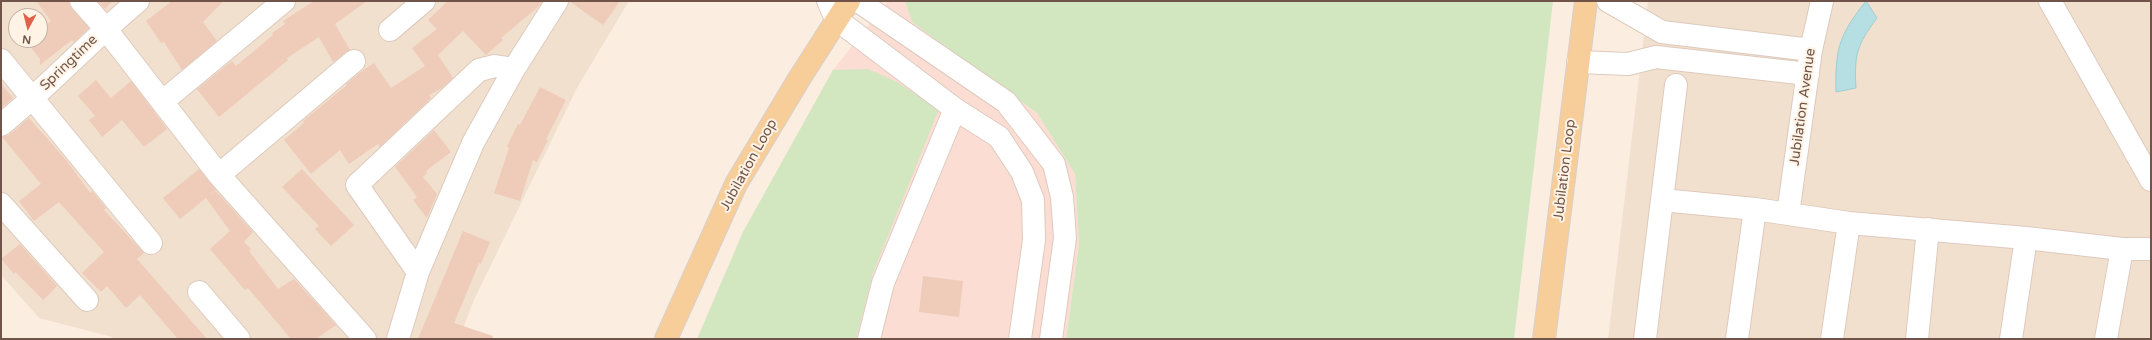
<!DOCTYPE html>
<html>
<head>
<meta charset="utf-8">
<style>
  body { margin:0 }
  #map { position:relative; width:2152px; height:340px; overflow:hidden; background:#fbeee0; font-family:"Varela Round",sans-serif }
  canvas { display:block }
  .frame { position:absolute; inset:0; border:2px solid #705449; pointer-events:none }
  .north { position:absolute; left:8px; top:8px; width:40px; height:40px; box-sizing:border-box; background:#fef3e5; border:1px solid #c5b3a7; border-radius:50%; rotate:187deg; font-size:11px; font-weight:700; line-height:16px; text-align:center; color:#705449 }
  .north::after { content:''; display:block; margin:auto; width:14px; height:18px; background:#e0614a; clip-path:polygon(50% 0,100% 100%,50% 72%,0 100%) }
</style>
</head>
<body>
<div id="map">
<canvas width="2152" height="340"></canvas>
<div class="frame"></div>
<div class="north">N</div>
</div>
<script>
const g = document.querySelector('canvas').getContext('2d');
g.lineJoin = 'round';
function fillPath(path, color) {
  g.fillStyle = color;
  g.fill(path, 'evenodd');
}
function strokePath(path, color, width, dash) {
  g.strokeStyle = color;
  g.lineWidth = width;
  g.lineCap = dash ? 'butt' : 'round';
  g.setLineDash(dash || []);
  g.stroke(path);
}
function label(font, color, halo, rows, align = 'center') {
  g.font = font + ' "Varela Round",sans-serif';
  g.lineWidth = 4;
  g.setLineDash([]);
  g.textBaseline = 'middle';
  g.strokeStyle = halo;
  g.fillStyle = color;
  for (const [text, x, y, turn = 0] of rows) {
    g.save();
    g.translate(x, y);
    g.rotate((+turn || 0) * Math.PI / 180);
    g.textAlign = isNaN(turn) ? turn : align;
    if (halo) g.strokeText(text, 0, 0);
    g.fillText(text, 0, 0);
    g.restore();
  }
}
const residential = new Path2D(`
  M 1,1 L 629,1 L 577,88 L 474,300 L 459,339 L 112,339 L 112,337 L 39,318 L 1,275 ZM 16,16 L 40,16 L 40,40 L 16,40 Z
  M 1648,1 L 2151,1 L 2151,339 L 1608,339 Z`);
const commercial = new Path2D(`
  M 888,1 L 905,1 L 912,22 L 1037,113 L 1075,174 L 1079,244 L 1066,339 L 697,339 L 743,232 L 833,70 Z`);
const green = new Path2D(`
  M 905,1 L 1553,1 L 1514,339 L 1066,339 L 1079,244 L 1075,174 L 1037,113 L 912,22 Z
  M 868,69 L 895,81 L 939,109 L 873,273 L 856,339 L 697,339 L 743,232 L 833,70 Z`);
const water = new Path2D(`
  M 1866,1 L 1877,18 C 1857,45 1854,54 1856,88 L 1836,92 C 1835,49 1839,35 1866,1 Z`);
const building = new Path2D(`
  M 36,1 L 69,1 L 72,9 L 89,28 L 74,42 L 72,40 L 40,65 L 40,59 L 25,40 L 40,40 L 40,30 L 51,21 Z
  M 98,1 L 113,1 L 105,9 Z
  M 172,1 L 224,1 L 203,22 L 217,41 L 182,70 L 164,42 L 161,43 L 146,21 Z
  M 314,1 L 367,1 L 335,24 L 350,50 L 333,62 L 319,37 L 287,58 L 288,60 L 219,117 L 197,89 L 232,61 L 236,66 L 273,35 L 272,33 L 285,24 L 283,21 Z
  M 448,1 L 542,1 L 539,6 L 501,38 L 503,40 L 486,55 L 463,31 L 438,55 L 453,78 L 442,88 L 429,95 L 431,98 L 380,147 L 378,144 L 349,164 L 340,150 L 311,174 L 284,140 L 304,123 L 303,121 L 347,85 L 346,84 L 362,71 L 374,63 L 391,88 L 425,66 L 412,48 L 437,29 L 428,20 Z
  M 569,1 L 620,1 L 603,25 Z
  M 96,80 L 111,98 L 131,81 L 167,129 L 144,147 L 122,120 L 102,137 L 89,120 L 95,116 L 78,96 Z
  M 1,84 L 13,98 L 1,109 Z
  M 540,87 L 566,100 L 546,139 L 548,140 L 537,162 L 533,160 L 520,201 L 494,193 L 509,148 L 507,146 L 518,124 L 520,125 Z
  M 29,118 L 67,161 L 90,193 L 92,191 L 106,208 L 104,210 L 144,253 L 137,259 L 207,339 L 178,339 L 140,295 L 126,308 L 107,286 L 101,292 L 82,273 L 104,252 L 59,202 L 34,221 L 19,201 L 41,184 L 2,137 L 9,135 Z
  M 434,130 L 451,152 L 426,171 L 427,173 L 423,177 L 437,194 L 427,218 L 413,200 L 417,197 L 395,167 Z
  M 199,169 L 216,190 L 210,195 L 216,191 L 253,232 L 244,242 L 251,249 L 249,251 L 278,289 L 294,279 L 336,325 L 316,339 L 291,339 L 248,288 L 245,290 L 210,249 L 230,231 L 206,198 L 180,219 L 163,198 Z
  M 302,169 L 354,225 L 331,246 L 315,229 L 319,226 L 282,187 Z
  M 463,231 L 490,242 L 481,264 L 479,263 L 454,323 L 493,336 L 492,339 L 418,339 Z
  M 20,244 L 57,286 L 43,300 L 15,272 L 14,274 L 1,259 Z
  M 923,276 L 963,281 L 959,317 L 919,312 Z`);
const minor = new Path2D(`
  M 81,1 L 105,28 L 219,175 L 365,339
  M 828,1 L 836,19 L 955,109 L 999,137 L 1022,172 L 1033,200 L 1034,240 L 1020,339
  M 858,1 L 1006,102 L 1054,164 L 1062,197 L 1065,238 L 1051,339
  M 1608,1 L 1662,32 L 1811,50
  M 2050,1 L 2151,180
  M 390,30 L 424,1
  M 1,60 L 151,243
  M 1578,62 L 1628,64 L 1656,57 L 1808,74
  M 162,102 L 284,1
  M 1,125 C 49,86 90,41 138,1
  M 219,175 L 354,61
  M 1662,200 L 1755,209 L 1849,223 L 2026,238 L 2122,249 L 2151,249
  M 1,204 L 87,300
  M 1788,214 L 1811,50 L 1822,1
  M 418,272 L 357,185 L 479,70 L 495,66 L 514,69
  M 199,292 L 239,339
  M 398,339 L 418,272 L 473,143 L 514,69 L 557,1
  M 869,339 L 883,283 L 955,109
  M 1645,339 L 1676,85
  M 1737,339 L 1755,209
  M 1832,339 L 1849,223
  M 1917,339 L 1928,229
  M 2011,339 L 2026,238
  M 2106,339 L 2122,249`);
const major = new Path2D(`
  M 666,339 L 736,184 L 799,79 L 849,1
  M 1544,339 L 1586,1`);
const streetNames = [
  ["Springtime",69,63,-44],
  ["Jubilation Avenue",1803,107,-82],
  ["Jubilation Loop",749,165,-61],
  ["Jubilation Loop",1565,170,-83]
];
fillPath(residential, '#f2e0cf');
fillPath(commercial, '#fbddd4');
fillPath(green, '#d2e7c0');
fillPath(water, '#b6dfe3');
strokePath(water, '#9dcfd4', 1);
fillPath(building, '#efcbb9');
strokePath(minor, '#decabd', 24);
strokePath(major, '#d7cfcc', 24);
strokePath(minor, '#fff', 22);
strokePath(major, '#f7ce9a', 22);
label('14px', '#705449', '#fef3e5', streetNames);
</script>
</body>
</html>
